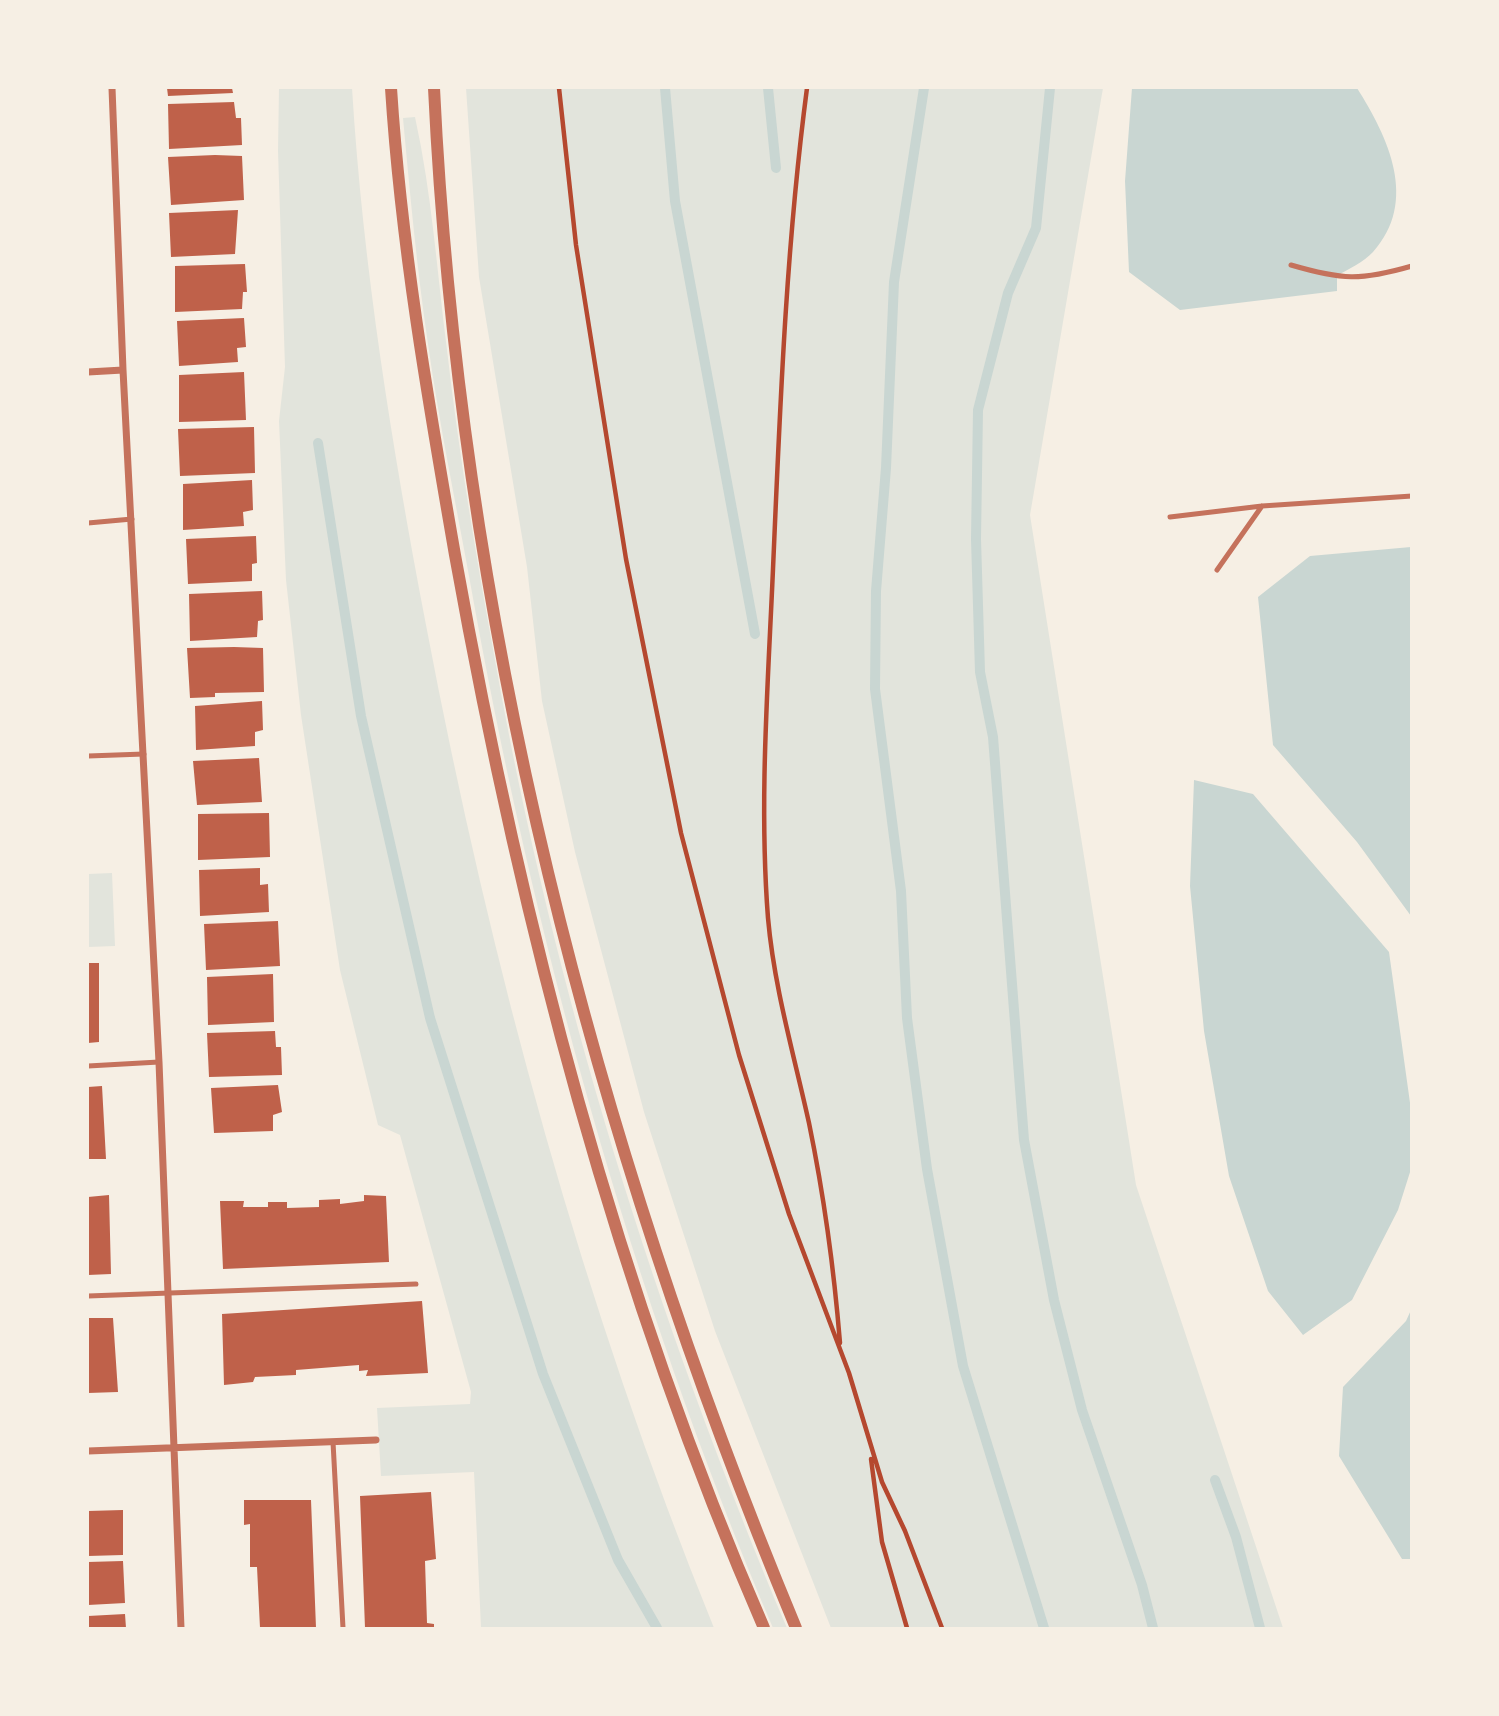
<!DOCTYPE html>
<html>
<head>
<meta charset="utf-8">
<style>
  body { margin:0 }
  #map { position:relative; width:1499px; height:1716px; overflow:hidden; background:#f6efe4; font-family:Jost,sans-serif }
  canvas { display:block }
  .frame { position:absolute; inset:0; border:89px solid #f6efe4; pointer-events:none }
</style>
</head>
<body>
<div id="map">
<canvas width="1499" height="1716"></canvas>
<div class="frame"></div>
</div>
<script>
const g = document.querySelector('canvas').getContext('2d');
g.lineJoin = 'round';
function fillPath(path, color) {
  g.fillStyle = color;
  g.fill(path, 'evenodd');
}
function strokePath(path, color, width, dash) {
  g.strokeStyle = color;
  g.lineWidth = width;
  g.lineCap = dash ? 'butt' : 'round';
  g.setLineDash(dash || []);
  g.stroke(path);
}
const green = new Path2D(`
  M 279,88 L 352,88 C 363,268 392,447 426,625 C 491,968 583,1305 714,1628 L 481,1628 L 474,1472 L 381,1476 L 377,1408 L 470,1404 L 471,1392 L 400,1135 L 378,1125 L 340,970 L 301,715 L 286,580 L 279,421 L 285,367 L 278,151 Z
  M 466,88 L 1103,88 L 1030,515 L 1136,1185 L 1283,1628 L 831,1628 L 715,1331 L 644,1112 L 575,852 L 542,701 L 527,567 L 479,277 Z
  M 415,117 C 432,194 437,272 447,350 C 459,454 476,557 495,660 C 554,993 656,1318 787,1628 L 773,1628 C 630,1291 533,937 469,576 C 455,499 439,422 428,344 C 417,269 410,194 403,118 Z
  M 112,873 L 115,946 L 88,947 L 88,874 Z`);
const water = new Path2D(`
  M 1132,88 L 1357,88 C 1388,137 1419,201 1373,252 C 1364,262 1348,269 1337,276 L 1337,291 L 1180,310 L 1129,272 L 1125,181 Z
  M 1411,547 L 1412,547 L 1411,916 L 1357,842 L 1273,745 L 1258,597 L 1310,556 Z
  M 1194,780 L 1253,794 L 1389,952 L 1411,1110 L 1411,1169 L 1398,1210 L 1352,1300 L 1303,1335 L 1268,1291 L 1229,1176 L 1204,1031 L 1190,886 Z
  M 1411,1310 L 1412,1559 L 1402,1559 L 1339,1456 L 1343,1387 L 1406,1321 Z`);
const stream = new Path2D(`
  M 665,88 L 675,201 L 755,634
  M 768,88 L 776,168
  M 924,88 L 894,282 L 886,468 L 876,591 L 875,689 L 901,891 L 907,1018 L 927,1169 L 963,1366 L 1044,1628
  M 1050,88 L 1036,228 L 1008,293 L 978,410 L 976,539 L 980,672 L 993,737 L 1024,1140 L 1054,1300 L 1082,1410 L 1142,1585 L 1153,1628
  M 318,443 L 361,716 L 430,1018 L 543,1374 L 618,1560 L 657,1628
  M 1215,1480 L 1236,1537 L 1260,1628`);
const building = new Path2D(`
  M 167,88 L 232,88 L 233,93 L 168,96 Z
  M 234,102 L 236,118 L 241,118 L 242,145 L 169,149 L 168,104 Z
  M 215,155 L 242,156 L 244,200 L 171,205 L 168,157 Z
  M 238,210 L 235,254 L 171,257 L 169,213 Z
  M 245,264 L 247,292 L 243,292 L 242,309 L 175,312 L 175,266 Z
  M 244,318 L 246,347 L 237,348 L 238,362 L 179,366 L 177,321 Z
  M 244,372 L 246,420 L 179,422 L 179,375 Z
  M 254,427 L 255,473 L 180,476 L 178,429 Z
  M 252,480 L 253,510 L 243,512 L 244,526 L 183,530 L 183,484 Z
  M 256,536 L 257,563 L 252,564 L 252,581 L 188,584 L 186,539 Z
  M 262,591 L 263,620 L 258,621 L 257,637 L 190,641 L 189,594 Z
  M 234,647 L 263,648 L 264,692 L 215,693 L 215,697 L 190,698 L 187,648 Z
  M 262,701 L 263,730 L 255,732 L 255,746 L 196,750 L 195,706 Z
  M 259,758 L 262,802 L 197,805 L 193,761 Z
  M 269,813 L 270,857 L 198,860 L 198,814 Z
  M 260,868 L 260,885 L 268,884 L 269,912 L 200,916 L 199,870 Z
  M 278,921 L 280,966 L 206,970 L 204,924 Z
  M 88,963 L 99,963 L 99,1042 L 88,1043 Z
  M 273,974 L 274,1022 L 208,1025 L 207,977 Z
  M 275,1031 L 276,1047 L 281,1047 L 282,1075 L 209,1077 L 207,1033 Z
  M 278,1085 L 282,1112 L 273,1115 L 273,1131 L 214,1133 L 211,1088 Z
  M 102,1086 L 106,1159 L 88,1159 L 88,1087 Z
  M 109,1195 L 111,1274 L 88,1275 L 88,1197 Z
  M 364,1195 L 386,1196 L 389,1262 L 223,1269 L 220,1201 L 244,1201 L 243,1207 L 268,1207 L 268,1202 L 287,1202 L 287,1208 L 319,1207 L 319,1200 L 340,1199 L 340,1204 L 364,1201 Z
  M 422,1301 L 428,1373 L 366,1376 L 368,1370 L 359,1371 L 359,1365 L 296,1370 L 296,1375 L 255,1377 L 253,1382 L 224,1385 L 222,1314 Z
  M 88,1318 L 113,1318 L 118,1392 L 88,1393 Z
  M 431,1492 L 436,1559 L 425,1561 L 427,1623 L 434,1624 L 434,1628 L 365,1628 L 360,1496 Z
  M 244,1500 L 311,1500 L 316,1628 L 260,1628 L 257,1567 L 250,1567 L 250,1524 L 244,1525 Z
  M 123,1510 L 123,1555 L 88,1556 L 88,1511 Z
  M 123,1561 L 125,1603 L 88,1605 L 88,1562 Z
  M 125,1614 L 126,1628 L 88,1628 L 88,1616 Z`);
const path = new Path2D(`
  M 559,88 L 576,245 L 626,559 L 681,833 L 739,1055 L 789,1214 L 849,1373 L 882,1482 L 905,1531 L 942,1628
  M 807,88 C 786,247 780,408 773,569 C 768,685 759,802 768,918 C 774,987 794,1055 809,1123 C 824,1196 834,1269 840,1343
  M 871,1459 L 882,1542 L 907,1628`);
const service = new Path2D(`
  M 1291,265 C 1342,280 1360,281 1412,266
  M 1170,517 L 1262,506 L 1412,496
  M 88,523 L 132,519
  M 1217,570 L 1262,506
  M 88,756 L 144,754
  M 88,1066 L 159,1062
  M 88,1296 L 416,1284
  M 333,1442 L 343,1628`);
const minor = new Path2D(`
  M 112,88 L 123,370 L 159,1062 L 181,1628
  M 88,372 L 123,370
  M 88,1451 L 376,1440`);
const tertiary = new Path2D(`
  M 391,88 C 401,245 428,400 455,555 C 521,922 615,1286 764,1628
  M 434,88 C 459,617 593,1140 796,1628`);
fillPath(green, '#e2e4dc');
fillPath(water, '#c9d6d2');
strokePath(stream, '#c9d6d2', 10);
fillPath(building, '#bf614a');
strokePath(path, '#b5482f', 4.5);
strokePath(service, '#c5725c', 5);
strokePath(minor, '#c5725c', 7);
strokePath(tertiary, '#c5725c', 12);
</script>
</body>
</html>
